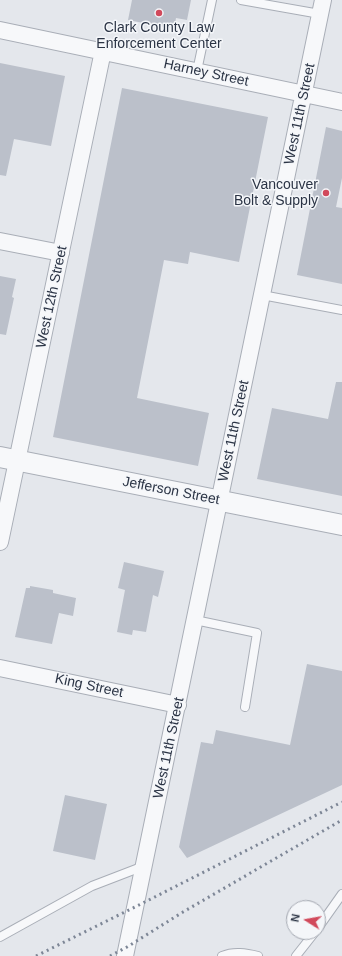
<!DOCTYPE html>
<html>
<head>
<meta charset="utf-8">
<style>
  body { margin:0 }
  #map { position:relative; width:342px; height:956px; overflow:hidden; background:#e4e7ec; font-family:Helvetica,sans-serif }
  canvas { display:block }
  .north { position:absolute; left:286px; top:900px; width:40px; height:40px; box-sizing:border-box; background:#f4f6f9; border:1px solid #a4a8b1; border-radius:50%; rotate:281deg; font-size:11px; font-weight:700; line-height:16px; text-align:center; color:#2b3445 }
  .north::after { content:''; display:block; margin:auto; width:14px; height:18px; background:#d1495b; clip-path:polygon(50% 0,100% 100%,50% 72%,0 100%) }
</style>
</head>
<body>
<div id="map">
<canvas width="342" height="956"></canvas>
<div class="north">N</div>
</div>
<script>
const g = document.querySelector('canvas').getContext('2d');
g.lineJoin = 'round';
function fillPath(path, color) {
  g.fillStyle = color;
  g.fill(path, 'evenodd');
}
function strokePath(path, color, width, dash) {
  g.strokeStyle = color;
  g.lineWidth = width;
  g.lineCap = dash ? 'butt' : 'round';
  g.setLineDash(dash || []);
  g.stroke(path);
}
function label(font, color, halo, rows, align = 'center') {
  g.font = font + ' Helvetica,sans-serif';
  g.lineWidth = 3;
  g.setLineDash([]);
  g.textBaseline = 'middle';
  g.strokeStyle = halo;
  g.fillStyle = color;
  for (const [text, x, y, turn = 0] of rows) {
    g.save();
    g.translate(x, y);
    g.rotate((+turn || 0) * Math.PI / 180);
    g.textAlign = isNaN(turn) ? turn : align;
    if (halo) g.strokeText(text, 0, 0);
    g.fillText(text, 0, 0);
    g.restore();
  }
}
const building = new Path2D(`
  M 132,0 L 191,0 L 187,20 L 176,18 L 174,29 L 128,20 Z
  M 0,63 L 65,76 L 51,146 L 14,139 L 6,176 L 0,175 Z
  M 122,88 L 268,117 L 239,262 L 190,252 L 188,264 L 164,260 L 137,398 L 209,413 L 198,466 L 53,437 Z
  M 326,127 L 342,131 L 342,178 L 336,207 L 342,208 L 342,284 L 297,275 Z
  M 0,276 L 16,279 L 12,297 L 14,298 L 6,335 L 0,334 Z
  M 336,382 L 342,382 L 342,496 L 257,479 L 272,408 L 328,419 Z
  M 124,562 L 164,571 L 158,597 L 153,595 L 146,632 L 133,630 L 132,635 L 117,632 L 125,590 L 118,588 Z
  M 30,586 L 53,590 L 53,593 L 76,598 L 73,616 L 59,613 L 52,644 L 15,637 L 26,588 L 30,588 Z
  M 307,664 L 342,671 L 342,785 L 187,858 L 179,847 L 201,742 L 213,744 L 216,730 L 290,745 Z
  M 65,795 L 107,804 L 95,860 L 53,851 Z`);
const service = new Path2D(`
  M 241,0 L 320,14
  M 197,71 L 212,0
  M 262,295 L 342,310
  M 195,620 L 257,633 L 245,707
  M 318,928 L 342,894
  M 0,937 L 92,886 L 144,866
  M 222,956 C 234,951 246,953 258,956
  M 296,956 L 315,932`);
const minor = new Path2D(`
  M 0,30 L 342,102
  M 0,241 L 61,253
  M 0,542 L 103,51
  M 0,668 L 178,705
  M 125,956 L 323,0`);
const tertiary = new Path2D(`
  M 0,457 L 342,525`);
const rail = new Path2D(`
  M 36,956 L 135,907 L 342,802
  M 110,956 L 127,947 L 183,912 L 342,820`);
const markers = [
  [159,13,4,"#d1495b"],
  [326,193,4,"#d1495b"]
];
const poiNames = [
  ["Clark County Law",159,28],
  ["Enforcement Center",159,44],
  ["Vancouver",318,185,"right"],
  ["Bolt & Supply",318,201,"right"]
];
const streetNames = [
  ["Harney Street",206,73,12],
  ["West 11th Street",300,114,-78],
  ["West 12th Street",52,297,-78],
  ["West 11th Street",234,431,-78],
  ["Jefferson Street",171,491,11],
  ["King Street",89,686,12],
  ["West 11th Street",169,748,-78]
];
fillPath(building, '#bbc0ca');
strokePath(service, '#a9aeb7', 10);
strokePath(minor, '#a9aeb7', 18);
strokePath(tertiary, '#a9aeb7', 22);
strokePath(service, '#f7f8fa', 8);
strokePath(minor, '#f7f8fa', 16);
strokePath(tertiary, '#f7f8fa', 20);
strokePath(rail, '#7d8696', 3, [2, 4]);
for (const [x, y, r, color] of markers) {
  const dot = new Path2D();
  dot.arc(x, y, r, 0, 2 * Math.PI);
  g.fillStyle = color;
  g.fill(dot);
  strokePath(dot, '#f4f6f9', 1.5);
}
label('14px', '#2b3445', '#f4f6f9', poiNames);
label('14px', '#2b3445', '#f4f6f9', streetNames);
</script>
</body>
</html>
